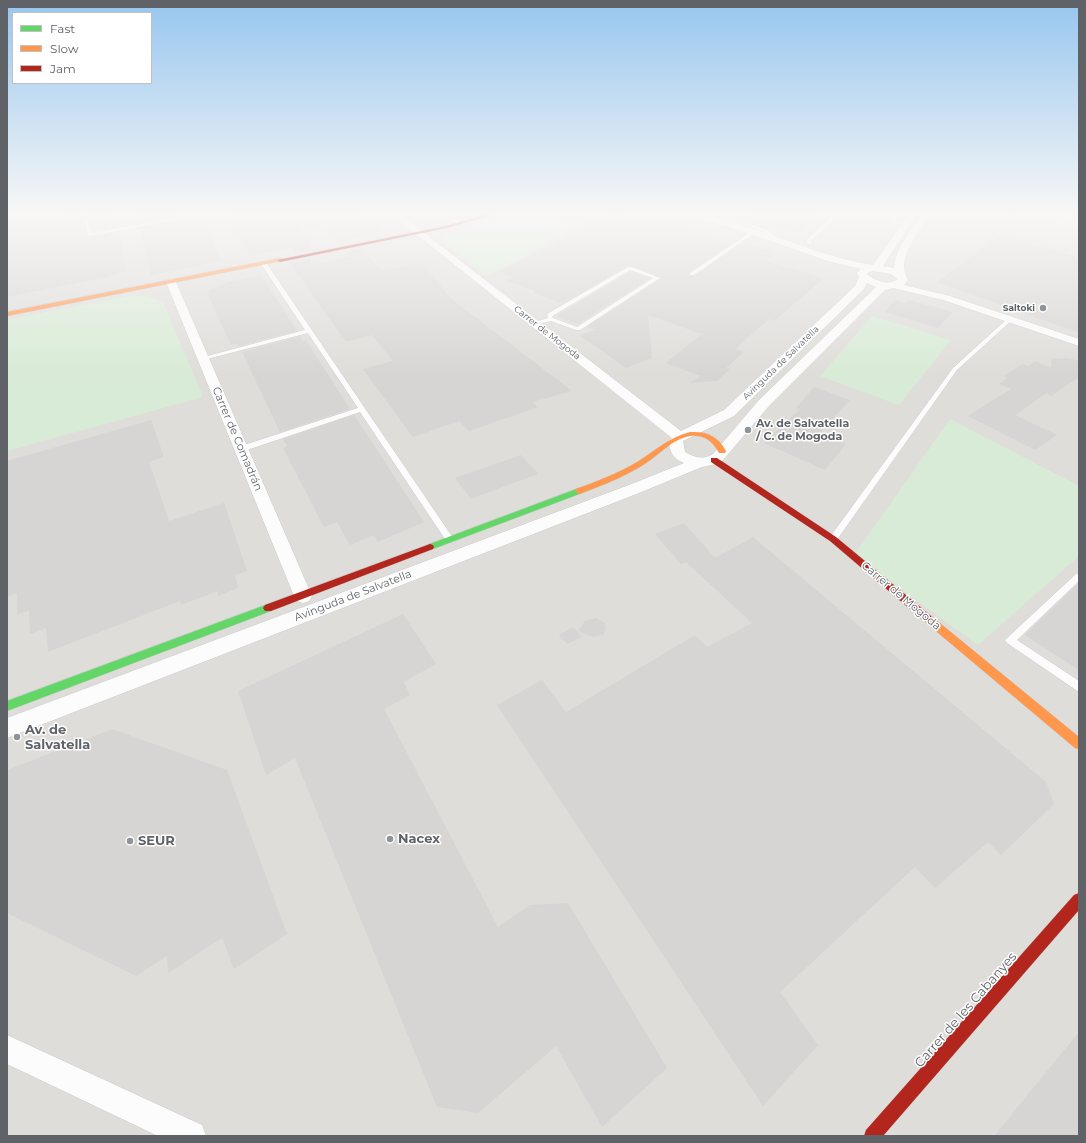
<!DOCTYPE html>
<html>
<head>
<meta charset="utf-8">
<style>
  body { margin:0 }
  #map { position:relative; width:1086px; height:1143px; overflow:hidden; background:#efeeea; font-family:Montserrat,sans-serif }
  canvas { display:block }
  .frame { position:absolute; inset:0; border:8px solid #5f6368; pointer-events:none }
  .legend { position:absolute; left:12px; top:12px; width:140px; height:72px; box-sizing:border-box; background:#fff; border:1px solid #bfc1c3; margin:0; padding:5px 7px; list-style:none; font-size:12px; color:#5f6368 }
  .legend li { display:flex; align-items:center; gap:8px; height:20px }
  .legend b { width:20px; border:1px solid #bfc1c3 }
</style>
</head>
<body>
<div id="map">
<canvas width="1086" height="1143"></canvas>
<div class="frame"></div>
<ul class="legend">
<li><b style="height:5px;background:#63d668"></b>Fast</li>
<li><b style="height:5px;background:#ff974d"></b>Slow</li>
<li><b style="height:5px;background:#b3261e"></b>Jam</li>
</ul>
</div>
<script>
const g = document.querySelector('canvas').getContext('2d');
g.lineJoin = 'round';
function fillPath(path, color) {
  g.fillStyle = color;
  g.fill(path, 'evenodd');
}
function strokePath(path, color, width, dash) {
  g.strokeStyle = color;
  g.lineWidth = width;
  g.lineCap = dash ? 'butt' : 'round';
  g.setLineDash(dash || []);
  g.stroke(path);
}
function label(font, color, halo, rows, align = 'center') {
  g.font = font + ' Montserrat,sans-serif';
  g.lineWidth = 3;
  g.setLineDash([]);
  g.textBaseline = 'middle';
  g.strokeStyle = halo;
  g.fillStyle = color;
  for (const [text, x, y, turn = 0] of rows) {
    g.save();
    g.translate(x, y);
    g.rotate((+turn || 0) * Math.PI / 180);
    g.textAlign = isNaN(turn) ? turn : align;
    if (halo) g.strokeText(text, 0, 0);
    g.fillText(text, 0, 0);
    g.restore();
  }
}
const industrial = new Path2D(`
  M 7,215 L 1011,215 L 1047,220 L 1079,230 L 1079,1136 L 7,1136 Z`);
const green = new Path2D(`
  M 505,215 L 555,215 L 585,224 L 487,276 L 443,242 L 445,236 L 452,232 Z
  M 1011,215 L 1058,215 L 1079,218 L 1079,230 L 1047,220 Z
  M 133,295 L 147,296 L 163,302 L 203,397 L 7,451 L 7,320 Z
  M 872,316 L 951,340 L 899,405 L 820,376 Z
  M 950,419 L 1079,486 L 1079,556 L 978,645 L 854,555 Z`);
const building = new Path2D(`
  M 66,215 L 81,215 L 87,235 L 89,237 L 119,232 L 126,271 L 113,274 L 113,276 L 7,297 L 7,227 L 43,221 Z
  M 88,215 L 116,215 L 118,227 L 93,231 Z
  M 136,215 L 184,215 L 138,223 Z
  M 202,215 L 221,261 L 151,275 L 140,228 Z
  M 227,215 L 362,215 L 368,220 L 376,218 L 385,227 L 379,232 L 349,239 L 351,242 L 341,244 L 325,224 L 299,229 L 311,245 L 311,250 L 294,253 L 293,247 L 250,256 Z
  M 609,215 L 629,215 L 730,244 L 689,272 L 688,275 L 690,276 L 695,276 L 738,246 L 745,244 L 778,253 L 766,261 L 824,278 L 774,321 L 769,319 L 735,349 L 744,352 L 726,368 L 730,369 L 717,381 L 689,383 L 701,376 L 666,363 L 702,334 L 648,315 L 652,358 L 626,368 L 579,335 L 595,330 L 587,327 L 661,279 L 661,277 L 633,266 L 627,266 L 562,303 L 533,293 L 536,291 L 506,281 L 514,278 L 500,272 Z
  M 750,215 L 820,215 L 801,232 L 750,220 Z
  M 1001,235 L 1079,258 L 1079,333 L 937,282 Z
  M 360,249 L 382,271 L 422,262 L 450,298 L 572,391 L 532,402 L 538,407 L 469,431 L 459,421 L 413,437 L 363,369 L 393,361 L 372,335 L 346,342 L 290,263 L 311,259 L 311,265 L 351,256 L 347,252 Z
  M 630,272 L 650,278 L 578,324 L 556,316 Z
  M 261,275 L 297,331 L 239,346 L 238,343 L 231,345 L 208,295 L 209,290 L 228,282 Z
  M 895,300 L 905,303 L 909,300 L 952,312 L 938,328 L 885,312 Z
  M 300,336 L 303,341 L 306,340 L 350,409 L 280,432 L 242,352 Z
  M 1052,358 L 1058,359 L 1067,358 L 1079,361 L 1079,371 L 1077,372 L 1079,377 L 1051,396 L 1047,393 L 1015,415 L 1057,435 L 1035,450 L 968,416 L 1011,389 L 999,384 L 1008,378 L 1003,376 L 1023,364 L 1028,366 L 1036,361 L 1051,368 Z
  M 814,387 L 850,400 L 819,434 L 846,444 L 825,470 L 764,443 L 800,409 L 796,408 Z
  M 354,415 L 424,522 L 378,542 L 374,535 L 350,545 L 337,522 L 324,527 L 283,448 L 287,446 L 283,439 Z
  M 151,420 L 164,457 L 149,462 L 169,521 L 224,503 L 247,571 L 235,575 L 238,588 L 218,596 L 218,591 L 181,605 L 180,601 L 48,652 L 46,628 L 30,634 L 29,610 L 17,615 L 17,593 L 7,597 L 7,461 Z
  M 521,455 L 538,474 L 471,499 L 455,478 Z
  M 684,523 L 715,558 L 753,537 L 1046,782 L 1054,804 L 1001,855 L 988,842 L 935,888 L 915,867 L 780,992 L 818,1045 L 763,1106 L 497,705 L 542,680 L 566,712 L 695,635 L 707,647 L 752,623 L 686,562 L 681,564 L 655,534 Z
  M 1079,583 L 1079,670 L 1025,635 Z
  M 403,614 L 436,664 L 404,682 L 410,695 L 384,709 L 498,927 L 530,905 L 568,903 L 667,1068 L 602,1127 L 556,1046 L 478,1113 L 437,1107 L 295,758 L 266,775 L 238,691 Z
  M 596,618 L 605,623 L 606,629 L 603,635 L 592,637 L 578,631 L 585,621 Z
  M 573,627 L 582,637 L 567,644 L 559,635 Z
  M 112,729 L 227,770 L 287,934 L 234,969 L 222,938 L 168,973 L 167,956 L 136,976 L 7,913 L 7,770 Z
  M 1079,1032 L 1079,1136 L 994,1136 Z`);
const lane = new Path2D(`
  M 82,215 L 86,215 L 92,233 L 192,215 L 201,215 L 90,236 L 88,235 Z
  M 716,215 L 722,215 L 768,230 L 778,240 L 774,241 L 764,232 Z
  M 834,215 L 839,215 L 811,241 L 812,244 L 808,244 L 806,240 Z
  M 894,215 L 898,215 L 894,220 L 907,224 L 907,226 L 889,222 Z
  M 752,231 L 756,232 L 694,275 L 690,275 L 690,273 Z
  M 262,263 L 267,264 L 453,538 L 454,540 L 453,542 L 447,542 L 360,412 L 244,451 L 238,451 L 238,447 L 358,408 L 308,333 L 203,360 L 200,358 L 305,330 L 261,264 Z
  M 628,267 L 632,267 L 660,278 L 580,330 L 576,330 L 551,321 L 534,325 L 531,323 L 548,318 L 547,314 ZM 630,270 L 653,278 L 577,327 L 553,318 L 552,316 Z
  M 1008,318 L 1013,319 L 957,370 L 836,541 L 830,541 L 829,539 L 830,537 L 953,368 Z
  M 1079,573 L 1079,581 L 1017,640 L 1079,681 L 1079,692 L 1007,643 L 1005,640 L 1076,574 Z`);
const street = new Path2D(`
  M 7,215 L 29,215 L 28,217 L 7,221 Z
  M 392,215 L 401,215 L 681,431 L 724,410 L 855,286 L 859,277 L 857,273 L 861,269 L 831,262 L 742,231 L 693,217 L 692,215 C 716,215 741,225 763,232 C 800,245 835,259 873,265 L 908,215 L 916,215 L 883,266 L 894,268 C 896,248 910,231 922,215 L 930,215 C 919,233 895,258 908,280 L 904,285 L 950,296 L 1079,339 L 1079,346 L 943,300 L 893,288 L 885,290 L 769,406 L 723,460 L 716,464 L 702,467 L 639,493 L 7,738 L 7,718 L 629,485 L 684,463 C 674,459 669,452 669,441 L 672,438 ZM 872,271 L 891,274 L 898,279 C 889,286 876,281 868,275 L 867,273 ZM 867,283 L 876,287 L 759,400 L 713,454 C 703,460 695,458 685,452 L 683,441 L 734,416 L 864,289 Z
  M 171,279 L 176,282 L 312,596 L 309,601 L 303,603 L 297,601 L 294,596 L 166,282 Z
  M 7,1035 L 202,1125 L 206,1136 L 158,1136 L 7,1064 Z`);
const fast = new Path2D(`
  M 579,488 L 582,489 L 583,491 L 582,493 L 433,549 L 430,550 L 426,547 L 427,545 Z
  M 268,604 L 271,605 L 273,608 L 271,611 L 7,711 L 7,701 Z`);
const slow = new Path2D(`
  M 280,258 L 283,260 L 282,261 L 7,316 L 7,312 Z
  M 690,432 C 706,431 718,436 726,451 L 725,453 L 719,453 C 713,441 704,434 690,436 C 672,439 658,456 643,465 C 624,477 603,485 582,493 L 579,494 L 575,491 L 576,489 C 598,481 619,473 639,461 C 656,450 670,437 690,432 Z
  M 927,614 L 930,615 L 1079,737 L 1079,749 L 1075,748 L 924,621 L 922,618 L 924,615 Z`);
const jam = new Path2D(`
  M 485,215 L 492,215 L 447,228 L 280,262 L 277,260 L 446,226 Z
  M 1075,215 L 1079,215 L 1079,216 L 1075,216 Z
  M 711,458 L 717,458 L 836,537 L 930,615 L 932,618 L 930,621 L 927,622 L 924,621 L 830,541 L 711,462 Z
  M 430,544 L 433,545 L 434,547 L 433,549 L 271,611 L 265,611 L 263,608 L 265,605 Z
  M 1079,893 L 1079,910 L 883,1136 L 864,1136 L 866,1130 L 1074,895 Z`);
const markers = [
  [1043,308,4,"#919496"],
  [748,430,4,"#919496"],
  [17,737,4,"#919496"],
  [390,839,4,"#919496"],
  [130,841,4,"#919496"]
];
const farPoinames = [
  ["Saltoki",1035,308]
];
const farStreetnames = [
  ["Carrer de Mogoda",547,333,38],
  ["Avinguda de Salvatella",781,363,-44]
];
const poiNames = [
  ["Av. de Salvatella",756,424],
  ["/ C. de Mogoda",756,437]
];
const streetNames = [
  ["Carrer de Comadrán",237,439,67],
  ["Avinguda de Salvatella",353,596,-21],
  ["Carrer de Mogoda",901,596,40]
];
const nearPoinames = [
  ["Av. de",25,730],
  ["Salvatella",25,745],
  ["Nacex",398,839],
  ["SEUR",138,841]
];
const nearStreetnames = [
  ["Carrer de les Cabanyes",966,1010,-49]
];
fillPath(industrial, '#dfddda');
fillPath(green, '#d8ebd6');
fillPath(building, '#d6d5d3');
strokePath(lane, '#cbcccc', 1);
strokePath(street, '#cbcccc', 1);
strokePath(fast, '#cacacb', 1);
strokePath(slow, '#cacacb', 1);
strokePath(jam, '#cacacb', 1);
fillPath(lane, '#fdfcfc');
fillPath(street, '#fdfcfc');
fillPath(fast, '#63d668');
fillPath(slow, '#ff974d');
fillPath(jam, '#b3261e');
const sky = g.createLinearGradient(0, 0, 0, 375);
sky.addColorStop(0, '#97c6ef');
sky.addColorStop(0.57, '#f8f7f6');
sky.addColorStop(1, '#f8f7f600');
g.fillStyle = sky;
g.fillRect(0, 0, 1086, 375);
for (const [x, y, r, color] of markers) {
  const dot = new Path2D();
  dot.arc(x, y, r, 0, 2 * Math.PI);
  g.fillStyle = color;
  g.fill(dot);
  strokePath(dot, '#fff', 1.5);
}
label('bold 9px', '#5f6368', '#fff', farPoinames, 'right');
label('9px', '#5f6368', '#fff', farStreetnames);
label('bold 11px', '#5f6368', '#fff', poiNames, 'left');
label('11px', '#5f6368', '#fff', streetNames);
label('bold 13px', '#5f6368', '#fff', nearPoinames, 'left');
label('13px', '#5f6368', '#fff', nearStreetnames);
</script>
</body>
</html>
